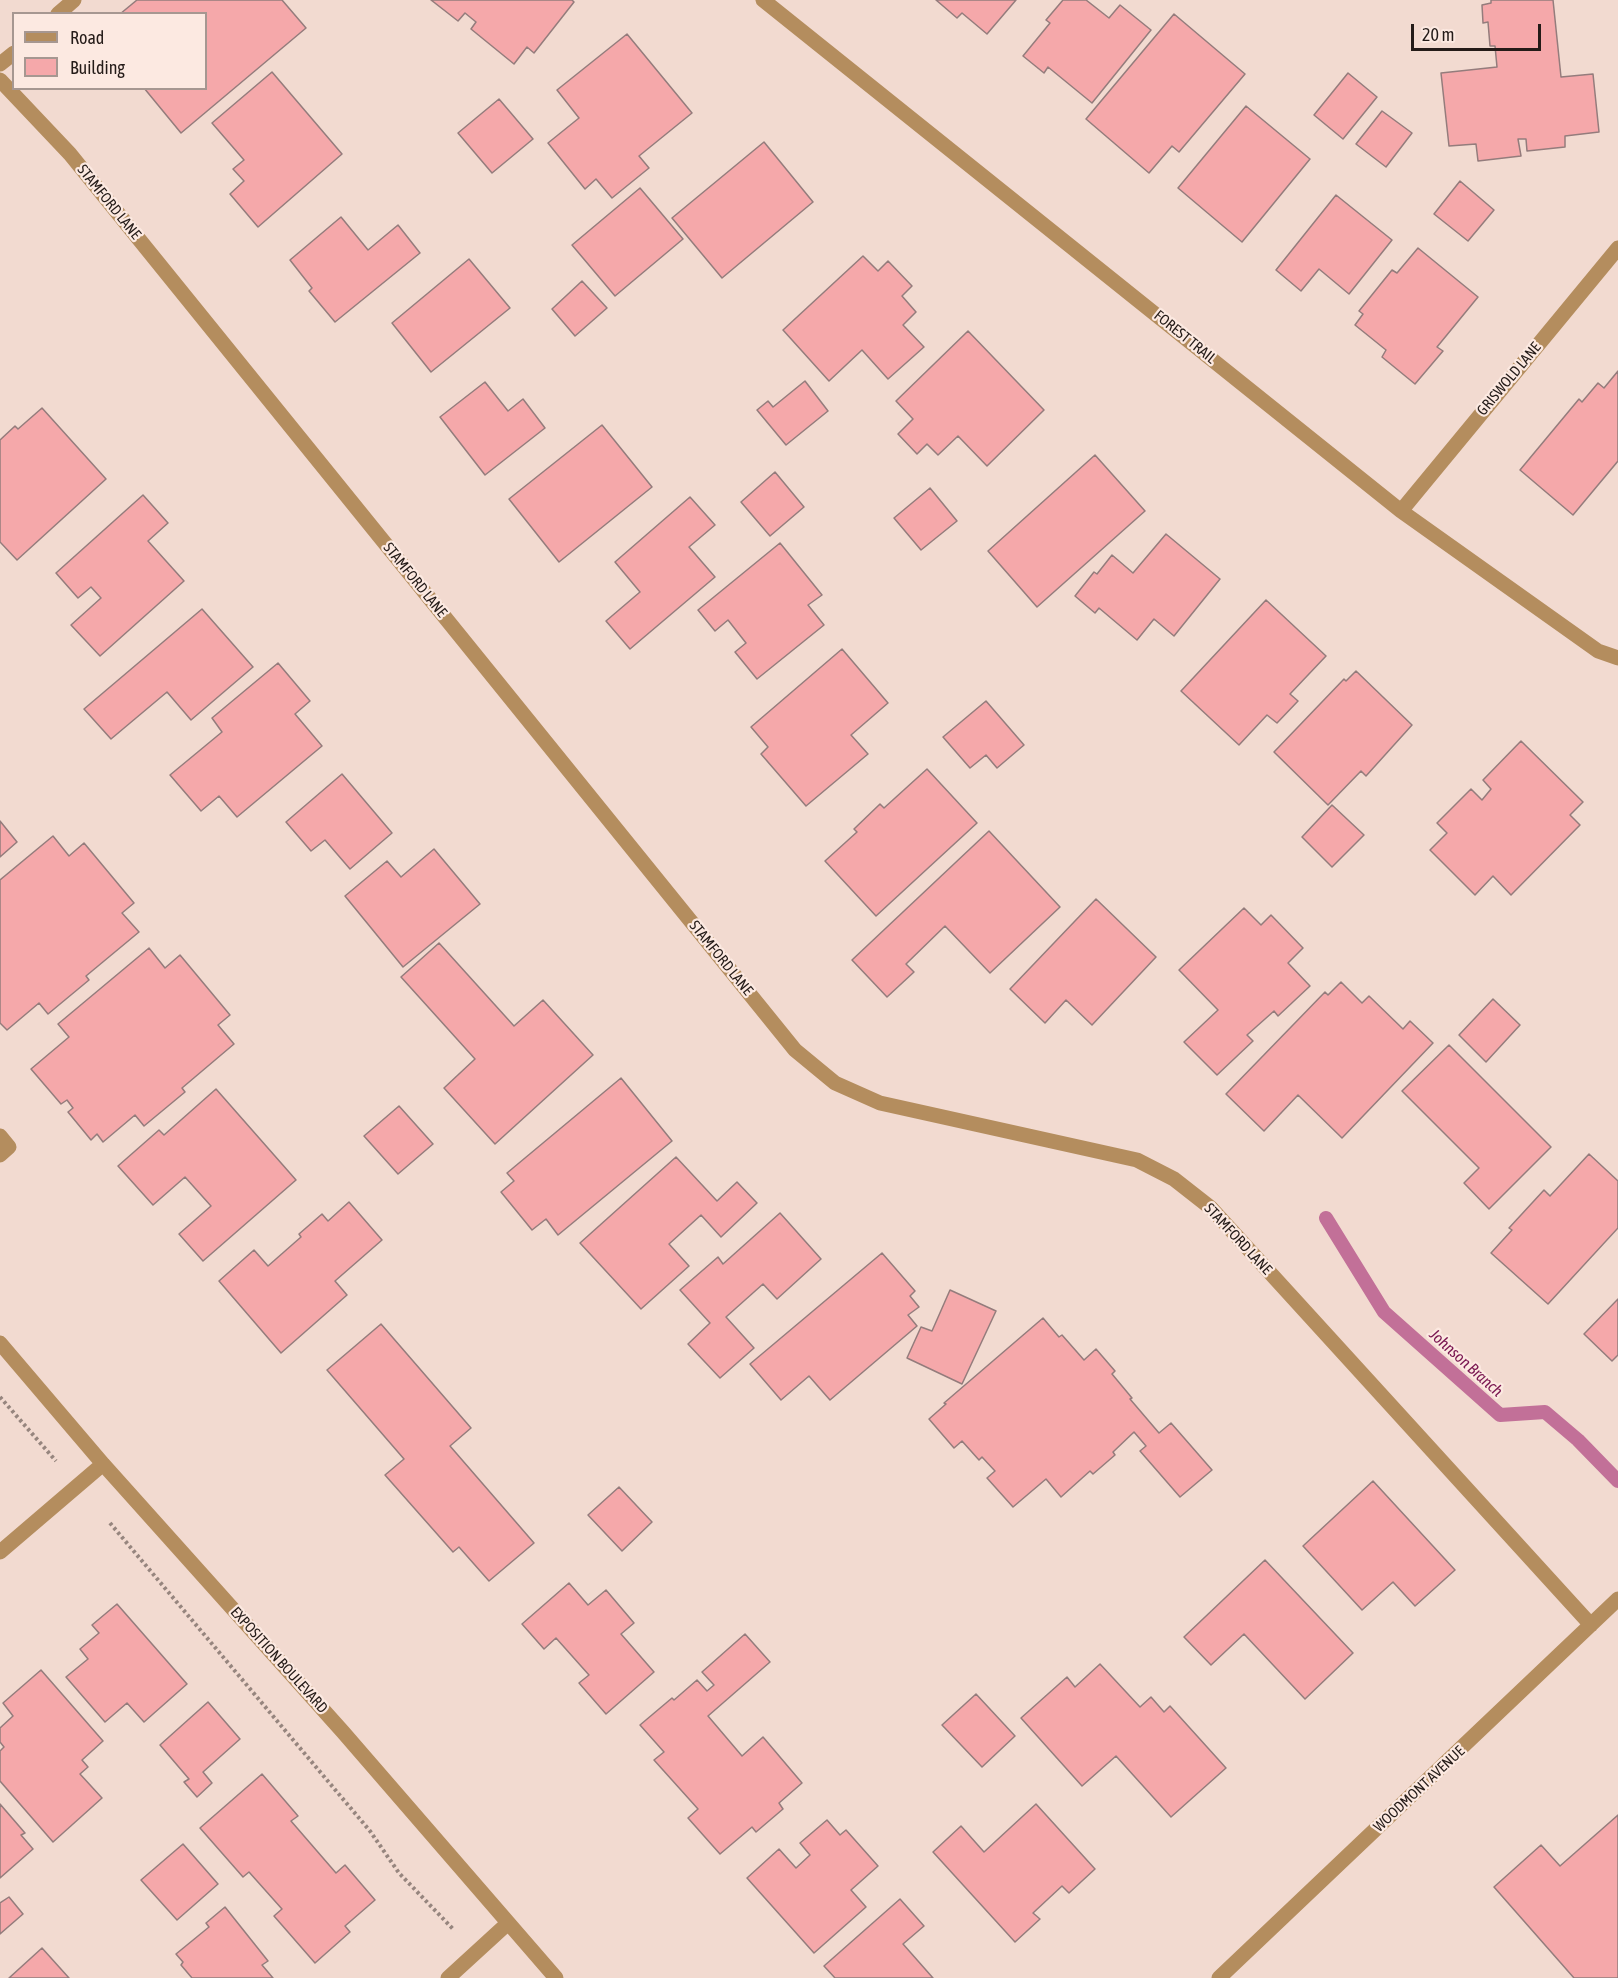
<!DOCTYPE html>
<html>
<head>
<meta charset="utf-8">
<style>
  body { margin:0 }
  #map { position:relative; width:1618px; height:1978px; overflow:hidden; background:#f2dad0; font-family:"Asap Condensed",sans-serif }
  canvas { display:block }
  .legend { position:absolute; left:12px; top:12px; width:195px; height:78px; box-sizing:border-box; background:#fce9e1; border:2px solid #a69791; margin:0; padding:8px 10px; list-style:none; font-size:18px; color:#241b18 }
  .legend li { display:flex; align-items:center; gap:12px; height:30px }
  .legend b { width:30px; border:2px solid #a69791 }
  .scale { position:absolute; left:1411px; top:24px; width:130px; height:27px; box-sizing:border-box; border:3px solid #241b18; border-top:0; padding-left:8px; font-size:18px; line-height:21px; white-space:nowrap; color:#241b18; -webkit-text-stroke:4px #fce9e1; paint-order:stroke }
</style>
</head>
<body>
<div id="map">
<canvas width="1618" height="1978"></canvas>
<ul class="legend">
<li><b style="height:8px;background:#b48d5e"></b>Road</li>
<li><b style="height:16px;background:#f5a8aa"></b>Building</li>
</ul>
<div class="scale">20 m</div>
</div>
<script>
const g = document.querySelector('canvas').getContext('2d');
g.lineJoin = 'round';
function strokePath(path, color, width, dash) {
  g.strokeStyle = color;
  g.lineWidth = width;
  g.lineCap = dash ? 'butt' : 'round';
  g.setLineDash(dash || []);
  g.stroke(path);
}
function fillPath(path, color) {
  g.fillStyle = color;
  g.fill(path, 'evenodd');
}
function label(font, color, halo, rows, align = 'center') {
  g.font = font + ' "Asap Condensed",sans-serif';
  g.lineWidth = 4.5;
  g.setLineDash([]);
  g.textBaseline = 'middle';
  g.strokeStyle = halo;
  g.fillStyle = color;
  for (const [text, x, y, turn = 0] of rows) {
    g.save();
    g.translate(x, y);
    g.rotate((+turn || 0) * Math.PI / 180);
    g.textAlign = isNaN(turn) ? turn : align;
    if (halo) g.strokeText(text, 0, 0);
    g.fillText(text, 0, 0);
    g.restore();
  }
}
const stream = new Path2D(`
  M 1326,1218 L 1384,1312 L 1500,1415 L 1545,1412 L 1578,1440 L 1618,1481`);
const building = new Path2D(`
  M 137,0 L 282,0 L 306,28 L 181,133 L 144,88 L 206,88 L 206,14 L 120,14 Z
  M 431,0 L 572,0 L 574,2 L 534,53 L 527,47 L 514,64 L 471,29 L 476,22 L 465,13 L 458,21 Z
  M 936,0 L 1016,0 L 987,34 L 962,13 L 957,18 Z
  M 1063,0 L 1086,0 L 1109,18 L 1120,5 L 1151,30 L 1092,103 L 1048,67 L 1044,73 L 1023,56 L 1050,23 L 1046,20 Z
  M 1491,0 L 1553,0 L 1561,77 L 1593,74 L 1599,132 L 1565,136 L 1565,147 L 1527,151 L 1526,139 L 1518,139 L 1521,156 L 1478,161 L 1476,144 L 1449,146 L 1441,73 L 1497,67 L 1495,46 L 1490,46 L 1488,22 L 1483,23 L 1482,5 L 1491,3 Z
  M 1174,14 L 1245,74 L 1179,152 L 1172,146 L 1149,173 L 1086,119 Z
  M 627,34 L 692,113 L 639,156 L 649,168 L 612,198 L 596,179 L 585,189 L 548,143 L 579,118 L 557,90 Z
  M 272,72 L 342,154 L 258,227 L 230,194 L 244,181 L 233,169 L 244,160 L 212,123 Z
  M 1348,73 L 1377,97 L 1343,139 L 1314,115 Z
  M 499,99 L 533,139 L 492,173 L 458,133 Z
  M 1246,106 L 1310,159 L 1242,242 L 1178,188 Z
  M 1382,111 L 1412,133 L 1386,167 L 1356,144 Z
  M 764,142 L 813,202 L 722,278 L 672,218 Z
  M 1460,181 L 1494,210 L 1468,241 L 1434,214 Z
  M 640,188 L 683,239 L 615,296 L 572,245 Z
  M 1336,195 L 1392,240 L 1349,294 L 1319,269 L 1301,291 L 1276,270 Z
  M 341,217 L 368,250 L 398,225 L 420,253 L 335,322 L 309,291 L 312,288 L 290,260 Z
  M 1418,248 L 1478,297 L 1437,347 L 1443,351 L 1415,384 L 1382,357 L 1386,350 L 1355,325 L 1363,314 L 1359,311 L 1392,270 L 1397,273 Z
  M 863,256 L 878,271 L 888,261 L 912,286 L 902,296 L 916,312 L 903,325 L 924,347 L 888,379 L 862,350 L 829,381 L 783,330 Z
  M 469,259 L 510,308 L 431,372 L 392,323 Z
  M 582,281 L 607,308 L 575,336 L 552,309 Z
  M 968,331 L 1044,410 L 987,466 L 958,436 L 938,455 L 927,444 L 917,454 L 898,434 L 913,419 L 896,401 Z
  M 1618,371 L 1618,461 L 1573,515 L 1520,470 L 1579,399 L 1582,402 L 1598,383 L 1604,388 Z
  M 805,381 L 828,411 L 786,445 L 757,410 L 768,401 L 773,407 Z
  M 485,382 L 508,411 L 523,399 L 545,428 L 485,475 L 440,417 Z
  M 42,408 L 106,479 L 17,560 L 0,542 L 0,440 L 15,426 L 18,429 Z
  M 602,425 L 652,487 L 559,562 L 509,499 Z
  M 1095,455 L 1145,511 L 1037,607 L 988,551 Z
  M 775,472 L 804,507 L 770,536 L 741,502 Z
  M 930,488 L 957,521 L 921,550 L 894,518 Z
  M 143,495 L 168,523 L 148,541 L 184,581 L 100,656 L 71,625 L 101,598 L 91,587 L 78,598 L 56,573 Z
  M 690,497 L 715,525 L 689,547 L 715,577 L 630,649 L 606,621 L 640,592 L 615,562 Z
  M 1166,534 L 1220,579 L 1174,636 L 1154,619 L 1137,640 L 1099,608 L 1095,613 L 1075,596 L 1094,572 L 1097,574 L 1112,555 L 1133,573 Z
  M 780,543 L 822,595 L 808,605 L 824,625 L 757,679 L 735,652 L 746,643 L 728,620 L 715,631 L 698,610 Z
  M 1266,600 L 1326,656 L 1290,694 L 1298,701 L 1277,723 L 1267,715 L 1239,745 L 1181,691 Z
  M 202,609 L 253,667 L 191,720 L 167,692 L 111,739 L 84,709 Z
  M 842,649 L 888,703 L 851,735 L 868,754 L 806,806 L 761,754 L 768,747 L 751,727 Z
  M 278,663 L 310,701 L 295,714 L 322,746 L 237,817 L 219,796 L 201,811 L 170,775 L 222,732 L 212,718 Z
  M 1356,671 L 1412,725 L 1366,776 L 1361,771 L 1328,805 L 1274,752 L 1344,679 L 1346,681 Z
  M 986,701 L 1024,745 L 997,768 L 986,755 L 970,768 L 943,737 Z
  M 1521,741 L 1583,802 L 1570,815 L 1580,825 L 1511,895 L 1493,876 L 1475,895 L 1430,850 L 1447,833 L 1437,823 L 1471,789 L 1482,800 L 1491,789 L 1483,780 Z
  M 927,769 L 977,823 L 876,916 L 825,861 L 857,832 L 854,829 L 880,804 L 884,808 Z
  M 342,774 L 392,833 L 350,869 L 325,840 L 311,851 L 286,822 Z
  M 1332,805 L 1364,835 L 1332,867 L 1302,837 Z
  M 0,821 L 17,842 L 0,857 Z
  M 989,831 L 1060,907 L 990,973 L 945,926 L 906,964 L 914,972 L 887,997 L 852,960 Z
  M 53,836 L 69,856 L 84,843 L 134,903 L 122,913 L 139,932 L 86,976 L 89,980 L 48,1014 L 39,1003 L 7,1030 L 0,1023 L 0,880 Z
  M 434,849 L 480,904 L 403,967 L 345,896 L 387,861 L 401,877 Z
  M 1096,899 L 1156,957 L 1092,1025 L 1066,1000 L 1045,1023 L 1010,989 Z
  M 1244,908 L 1261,925 L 1271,915 L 1303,948 L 1288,963 L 1310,986 L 1278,1016 L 1274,1011 L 1247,1035 L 1253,1041 L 1217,1075 L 1184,1042 L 1218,1010 L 1179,970 Z
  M 439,943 L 514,1026 L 543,1000 L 593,1055 L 495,1144 L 444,1088 L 475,1059 L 401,977 Z
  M 149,948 L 165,968 L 180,955 L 230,1015 L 218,1025 L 234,1044 L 182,1088 L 185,1092 L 144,1126 L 135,1115 L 103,1142 L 97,1134 L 91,1140 L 68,1112 L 73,1108 L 67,1100 L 61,1104 L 31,1069 L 69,1037 L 58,1024 Z
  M 1341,982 L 1362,1003 L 1369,996 L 1403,1029 L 1410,1021 L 1433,1043 L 1342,1138 L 1298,1095 L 1264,1131 L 1226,1094 L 1325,992 L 1328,995 Z
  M 1493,999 L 1520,1025 L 1486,1062 L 1459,1035 Z
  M 1449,1045 L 1551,1147 L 1489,1209 L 1464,1183 L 1479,1168 L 1402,1091 Z
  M 621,1078 L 672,1141 L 558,1235 L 546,1219 L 532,1230 L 501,1192 L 514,1181 L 507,1173 Z
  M 216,1089 L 296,1180 L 203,1261 L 179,1234 L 211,1206 L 185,1177 L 153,1205 L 118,1166 L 159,1130 L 164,1135 Z
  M 399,1106 L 433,1144 L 398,1174 L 364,1136 Z
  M 1589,1154 L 1618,1181 L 1618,1228 L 1548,1304 L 1491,1253 L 1512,1230 L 1509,1228 L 1544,1190 L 1550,1196 Z
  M 676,1157 L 717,1201 L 737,1182 L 757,1203 L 721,1237 L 701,1215 L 669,1244 L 689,1266 L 641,1309 L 580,1243 Z
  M 349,1202 L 382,1240 L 335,1281 L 347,1295 L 281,1353 L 219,1281 L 254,1250 L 268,1266 L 301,1237 L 299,1234 L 322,1214 L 328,1221 Z
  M 780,1213 L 821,1259 L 777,1299 L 763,1284 L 726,1317 L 754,1348 L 720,1378 L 688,1344 L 710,1323 L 680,1290 L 718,1257 L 723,1264 Z
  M 882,1253 L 915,1291 L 910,1296 L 919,1307 L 908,1315 L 917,1326 L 830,1400 L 809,1376 L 781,1400 L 750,1364 Z
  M 950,1290 L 996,1311 L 962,1384 L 907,1358 L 921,1327 L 932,1331 Z
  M 1618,1299 L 1618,1355 L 1612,1361 L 1584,1334 Z
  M 1043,1318 L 1059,1337 L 1062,1335 L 1084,1360 L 1096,1349 L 1115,1371 L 1112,1374 L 1132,1398 L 1130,1399 L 1159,1433 L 1171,1423 L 1212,1470 L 1180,1497 L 1140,1451 L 1146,1446 L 1134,1432 L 1113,1452 L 1115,1455 L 1093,1474 L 1090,1471 L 1061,1497 L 1046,1479 L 1013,1507 L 987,1478 L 995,1471 L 982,1457 L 979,1460 L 962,1441 L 954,1448 L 929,1419 L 946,1404 L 944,1403 Z
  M 381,1324 L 471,1428 L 450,1446 L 534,1543 L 489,1581 L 459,1547 L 453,1552 L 385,1475 L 404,1459 L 327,1370 Z
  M 1373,1481 L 1455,1570 L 1415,1606 L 1393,1582 L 1362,1610 L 1303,1546 Z
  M 619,1487 L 652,1522 L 622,1551 L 588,1515 Z
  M 1265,1560 L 1353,1653 L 1305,1699 L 1244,1634 L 1211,1665 L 1184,1637 Z
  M 569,1583 L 588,1605 L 606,1590 L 634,1623 L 621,1634 L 654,1672 L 606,1714 L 579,1683 L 589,1675 L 556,1638 L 544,1649 L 522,1624 Z
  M 117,1604 L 187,1684 L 144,1722 L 127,1703 L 105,1722 L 66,1677 L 88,1659 L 80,1649 L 99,1633 L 92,1625 Z
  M 745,1634 L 770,1662 L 708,1716 L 742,1756 L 763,1737 L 802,1783 L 779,1803 L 783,1809 L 756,1832 L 752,1827 L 720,1854 L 688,1818 L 698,1809 L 654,1760 L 664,1752 L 640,1725 L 672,1698 L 674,1700 L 697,1680 L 707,1691 L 714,1685 L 702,1672 Z
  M 1100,1664 L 1140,1707 L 1151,1697 L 1164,1712 L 1170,1706 L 1226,1768 L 1171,1817 L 1116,1756 L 1082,1786 L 1021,1718 L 1067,1677 L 1075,1687 Z
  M 41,1670 L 103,1741 L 82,1760 L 88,1767 L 80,1774 L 102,1798 L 53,1842 L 0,1781 L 0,1751 L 4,1747 L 0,1742 L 0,1728 L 13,1716 L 3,1703 Z
  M 976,1694 L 1015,1736 L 982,1767 L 942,1725 Z
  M 208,1702 L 240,1739 L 203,1772 L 212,1783 L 197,1797 L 184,1782 L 189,1779 L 160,1745 Z
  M 262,1774 L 298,1816 L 291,1821 L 336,1873 L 345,1865 L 375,1900 L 345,1926 L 350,1932 L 315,1963 L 274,1916 L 282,1909 L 249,1872 L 243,1877 L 200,1828 Z
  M 0,1804 L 25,1833 L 21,1835 L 33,1849 L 0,1878 Z
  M 1036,1804 L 1095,1869 L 1069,1893 L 1062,1886 L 1033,1913 L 1040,1919 L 1015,1942 L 933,1852 L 961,1826 L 984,1852 Z
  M 1618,1815 L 1618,1978 L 1574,1978 L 1494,1887 L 1541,1845 L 1560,1866 Z
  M 827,1820 L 840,1835 L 846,1830 L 878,1866 L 851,1890 L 866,1907 L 814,1953 L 747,1878 L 779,1849 L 796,1868 L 810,1855 L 800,1843 Z
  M 183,1844 L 218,1884 L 177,1920 L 141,1880 Z
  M 9,1897 L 23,1914 L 0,1934 L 0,1903 Z
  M 900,1899 L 924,1926 L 903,1944 L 933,1978 L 835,1978 L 824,1966 Z
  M 225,1907 L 268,1961 L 262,1965 L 273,1978 L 192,1978 L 181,1965 L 183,1962 L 176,1954 L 209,1927 L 206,1923 Z
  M 42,1948 L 69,1978 L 9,1978 Z`);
const path = new Path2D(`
  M 0,1397 L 56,1461
  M 110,1523 L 370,1831 L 399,1873 L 454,1930`);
const minor = new Path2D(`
  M 763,0 L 1401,511 L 1598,651 L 1618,658
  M 58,14 L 74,0
  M 0,64 L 14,53
  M 0,80 L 70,154 L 795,1050 L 835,1083 L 880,1103 L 1137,1160 L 1174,1179 L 1211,1208 L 1591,1625
  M 1401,511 L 1618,248
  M 0,1136 L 9,1147 L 0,1155
  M 0,1343 L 103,1464 L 343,1732 L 556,1978
  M 0,1552 L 103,1464
  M 448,1978 L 507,1924
  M 1219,1978 L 1618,1599`);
const streetNames = [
  ["STAMFORD LANE",109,202,51],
  ["FOREST TRAIL",1185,337,39],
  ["GRISWOLD LANE",1509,379,-50],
  ["STAMFORD LANE",415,580,51],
  ["STAMFORD LANE",721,958,51],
  ["STAMFORD LANE",1238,1239,47],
  ["EXPOSITION BOULEVARD",279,1660,48],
  ["WOODMONT AVENUE",1419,1789,-43]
];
const waterNames = [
  ["Johnson Branch",1466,1363,42]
];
strokePath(stream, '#c27098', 14);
fillPath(building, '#f5a8aa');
strokePath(building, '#947c7c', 1.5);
strokePath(path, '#96857e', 4, [3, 3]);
strokePath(minor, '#b48d5e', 15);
label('15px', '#241b18', '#fce9e1', streetNames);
label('italic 16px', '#7a1751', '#fce9e1', waterNames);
</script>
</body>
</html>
